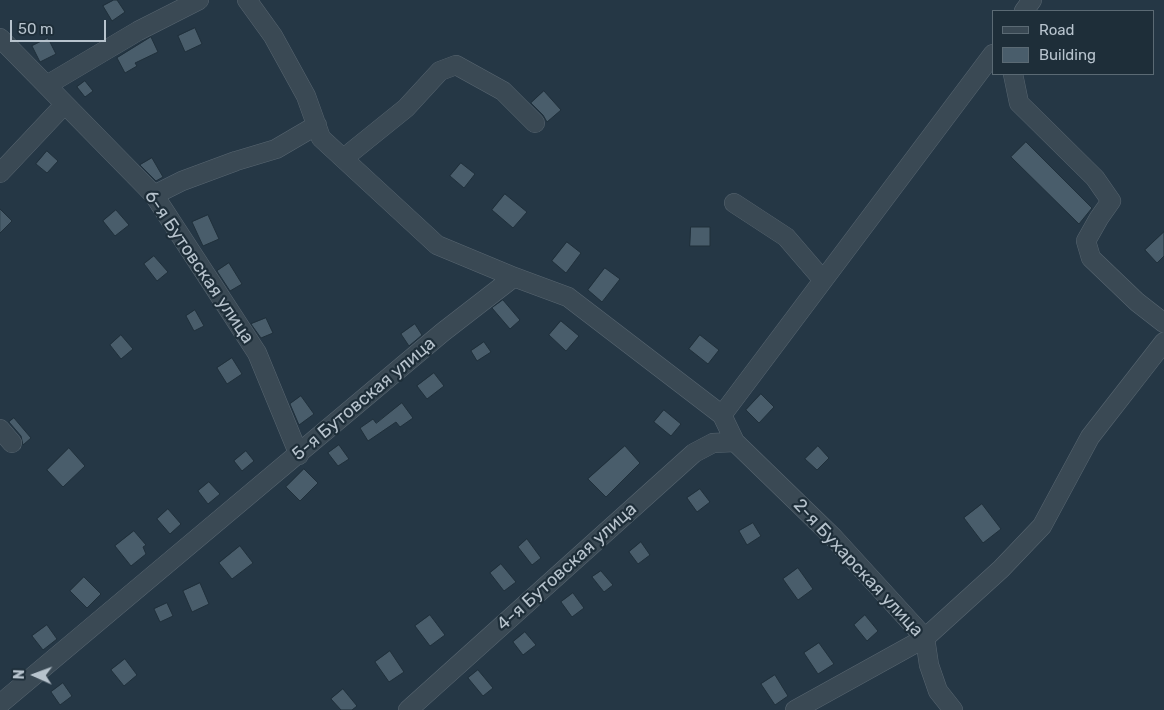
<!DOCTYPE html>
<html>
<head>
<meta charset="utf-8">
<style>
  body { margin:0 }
  #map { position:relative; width:1164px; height:710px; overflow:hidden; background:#253745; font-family:Rubik,sans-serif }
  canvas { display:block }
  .legend { position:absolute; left:992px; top:10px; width:162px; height:65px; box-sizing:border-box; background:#1e2e39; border:1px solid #5b6a74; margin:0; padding:6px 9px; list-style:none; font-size:15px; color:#b7c3cd }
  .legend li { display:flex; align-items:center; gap:10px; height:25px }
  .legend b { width:25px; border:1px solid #5b6a74 }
  .north { position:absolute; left:10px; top:650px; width:50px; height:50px; -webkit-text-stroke:4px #1e2e39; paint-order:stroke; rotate:272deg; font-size:14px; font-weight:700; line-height:20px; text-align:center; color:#b7c3cd }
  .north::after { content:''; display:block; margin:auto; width:18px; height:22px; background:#b7c3cd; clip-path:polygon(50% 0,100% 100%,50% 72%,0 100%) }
  .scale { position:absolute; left:10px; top:20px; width:96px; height:22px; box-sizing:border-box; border:2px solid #b7c3cd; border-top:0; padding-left:6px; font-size:15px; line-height:18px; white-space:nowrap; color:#b7c3cd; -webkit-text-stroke:4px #1e2e39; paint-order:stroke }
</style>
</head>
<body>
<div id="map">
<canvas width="1164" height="710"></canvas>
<ul class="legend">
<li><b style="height:6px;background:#3a4954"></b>Road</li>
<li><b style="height:14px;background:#495d6b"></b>Building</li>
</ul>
<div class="north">N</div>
<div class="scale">50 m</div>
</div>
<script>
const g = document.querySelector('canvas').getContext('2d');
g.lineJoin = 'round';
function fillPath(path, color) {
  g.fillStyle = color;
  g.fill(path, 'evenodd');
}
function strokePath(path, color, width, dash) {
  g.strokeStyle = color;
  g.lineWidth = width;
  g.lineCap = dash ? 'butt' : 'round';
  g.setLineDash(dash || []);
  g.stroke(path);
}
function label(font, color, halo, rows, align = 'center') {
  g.font = font + ' Rubik,sans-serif';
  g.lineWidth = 4.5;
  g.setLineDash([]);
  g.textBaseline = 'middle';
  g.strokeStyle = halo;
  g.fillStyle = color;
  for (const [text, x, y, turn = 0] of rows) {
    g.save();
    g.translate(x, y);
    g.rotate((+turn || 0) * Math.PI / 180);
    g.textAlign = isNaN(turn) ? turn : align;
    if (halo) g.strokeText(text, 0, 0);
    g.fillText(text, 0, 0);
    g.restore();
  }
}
const building = new Path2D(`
  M 114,0 L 117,0 L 125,12 L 112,21 L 103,6 Z
  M 195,28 L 202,44 L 185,52 L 178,36 Z
  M 151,37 L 158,52 L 135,63 L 137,66 L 125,73 L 117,58 Z
  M 48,38 L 56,54 L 40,62 L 32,46 Z
  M 85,81 L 93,91 L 85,97 L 77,87 Z
  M 544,91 L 561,110 L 547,122 L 543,115 L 531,103 Z
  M 1026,142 L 1092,208 L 1079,224 L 1011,157 Z
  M 47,151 L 58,161 L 47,173 L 36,164 Z
  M 152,158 L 163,177 L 156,181 L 140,165 Z
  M 461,163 L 475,174 L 464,188 L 450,176 Z
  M 505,194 L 527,212 L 513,228 L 492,210 Z
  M 0,209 L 12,221 L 0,233 Z
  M 116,210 L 129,225 L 115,236 L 103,221 Z
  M 208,215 L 219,239 L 203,246 L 192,222 Z
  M 691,227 L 710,227 L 710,246 L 690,246 Z
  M 1164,232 L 1164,256 L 1157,263 L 1145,250 Z
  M 567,242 L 581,253 L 566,273 L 552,261 Z
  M 154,256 L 168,272 L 157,281 L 144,264 Z
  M 229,263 L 242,284 L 230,291 L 217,271 Z
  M 605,268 L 620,279 L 602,302 L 588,290 Z
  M 503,300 L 520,320 L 510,329 L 492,308 Z
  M 195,310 L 204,326 L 194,331 L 186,316 Z
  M 266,318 L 273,333 L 261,338 L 251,324 Z
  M 561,321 L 579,336 L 566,351 L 549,335 Z
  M 415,324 L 422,335 L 409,346 L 401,334 Z
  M 121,335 L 133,349 L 121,359 L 110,345 Z
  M 700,335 L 719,350 L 708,364 L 689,349 Z
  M 484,342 L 491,352 L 477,361 L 471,351 Z
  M 232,358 L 242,374 L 227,384 L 217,368 Z
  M 434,373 L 444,386 L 427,399 L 417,386 Z
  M 761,394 L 774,407 L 759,423 L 746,410 Z
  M 301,396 L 314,414 L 299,425 L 290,404 Z
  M 402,403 L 413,418 L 400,427 L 396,422 L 368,441 L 360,428 L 373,419 L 376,423 Z
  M 664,410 L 681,424 L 671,436 L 654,422 Z
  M 14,418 L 31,438 L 23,445 L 21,436 L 9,422 Z
  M 339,445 L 349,459 L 338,466 L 328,453 Z
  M 625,446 L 640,463 L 606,497 L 588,479 Z
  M 818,446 L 829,458 L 817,470 L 805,459 Z
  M 69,448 L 85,466 L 63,487 L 47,470 Z
  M 246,451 L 254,461 L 242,471 L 234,461 Z
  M 304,469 L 318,483 L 300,501 L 286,487 Z
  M 209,482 L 220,494 L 208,504 L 198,491 Z
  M 700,489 L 710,502 L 697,512 L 687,498 Z
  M 982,504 L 1001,529 L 983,543 L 964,518 Z
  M 168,509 L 181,524 L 170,534 L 157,519 Z
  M 753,523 L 761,536 L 747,545 L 739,531 Z
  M 134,531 L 146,545 L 143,547 L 146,554 L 131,566 L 115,546 Z
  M 527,539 L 541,558 L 532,565 L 518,547 Z
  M 641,542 L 650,555 L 638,564 L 629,552 Z
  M 240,546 L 253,563 L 232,579 L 219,563 Z
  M 501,564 L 516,582 L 504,591 L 490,573 Z
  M 798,568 L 813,589 L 798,600 L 783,579 Z
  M 601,571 L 613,585 L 604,592 L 592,577 Z
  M 84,577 L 101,594 L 87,608 L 70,591 Z
  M 200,583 L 209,604 L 192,612 L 183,591 Z
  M 573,593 L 584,608 L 572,617 L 561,602 Z
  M 167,603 L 173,616 L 160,622 L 154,609 Z
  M 430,615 L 445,635 L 430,646 L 415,626 Z
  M 865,615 L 878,631 L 867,641 L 854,625 Z
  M 47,625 L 57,639 L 43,650 L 32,636 Z
  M 525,632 L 536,645 L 523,655 L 513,642 Z
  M 819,643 L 834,664 L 818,674 L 804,653 Z
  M 390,651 L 404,672 L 389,682 L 375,662 Z
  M 125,659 L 137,675 L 124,686 L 111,670 Z
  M 478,670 L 493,688 L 483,696 L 468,678 Z
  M 775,675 L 788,696 L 775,705 L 761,684 Z
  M 63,683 L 72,696 L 60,705 L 51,692 Z
  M 343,689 L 357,706 L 352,710 L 341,710 L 331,699 Z`);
const minor = new Path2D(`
  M 247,0 L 273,36 L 306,96 L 321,138 L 437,245 L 514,277
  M 1024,11 L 1032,0
  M 0,38 L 154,195 L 257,353 L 299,455
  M 1013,74 L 1019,103 L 1095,178 L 1111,201 L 1099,218 L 1086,241 L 1091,258 L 1137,302 L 1164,323
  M 47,85 L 138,31 L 199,0
  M 344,158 L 406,108 L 440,71 L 456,65 L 503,91 L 535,123
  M 0,173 L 64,105
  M 154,195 L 182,181 L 236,161 L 276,149 L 317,125
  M 734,203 L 786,237 L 823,280
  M 722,415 L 993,54
  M 0,429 L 12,443
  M 0,704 L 443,332 L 514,277 L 568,297 L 722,415 L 735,442 L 833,537 L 925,638 L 929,665 L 938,691 L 953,710
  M 408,710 L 694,453 L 713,443 L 735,442
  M 795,710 L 925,638 L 1001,569 L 1042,526 L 1090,437 L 1164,342`);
const streetNames = [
  ["6-я Бутовская улица",199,267,56],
  ["5-я Бутовская улица",364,399,-40],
  ["4-я Бутовская улица",567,567,-42],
  ["2-я Бухарская улица",858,568,47]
];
fillPath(building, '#495d6b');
strokePath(building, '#20303b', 1);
strokePath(minor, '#586671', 20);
strokePath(minor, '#3a4954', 19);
label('18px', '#b7c3cd', '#1e2e39', streetNames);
</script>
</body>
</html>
